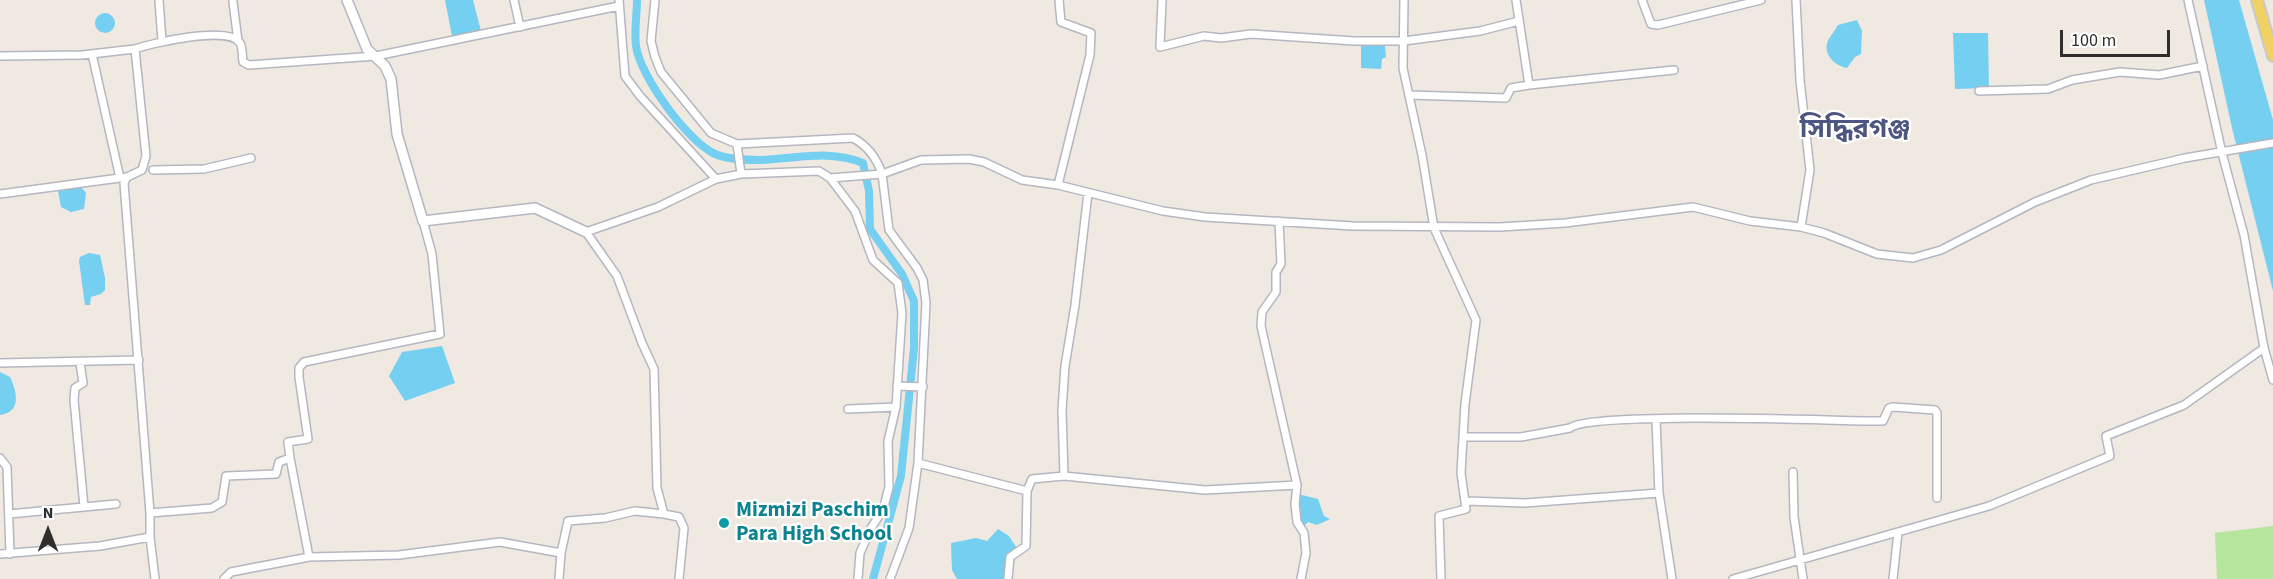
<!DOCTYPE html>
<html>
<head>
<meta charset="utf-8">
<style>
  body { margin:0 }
  #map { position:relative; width:2273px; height:579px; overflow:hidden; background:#efe9e1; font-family:"Source Sans 3",sans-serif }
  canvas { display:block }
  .north { position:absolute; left:18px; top:501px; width:60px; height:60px; -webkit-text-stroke:4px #fff; paint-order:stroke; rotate:0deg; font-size:16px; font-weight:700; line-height:24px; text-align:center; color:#2e2e2e }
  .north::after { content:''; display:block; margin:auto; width:21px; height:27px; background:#2e2e2e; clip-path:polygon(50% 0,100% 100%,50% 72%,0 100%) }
  .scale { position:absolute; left:2060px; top:30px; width:110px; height:27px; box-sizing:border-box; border:3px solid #2e2e2e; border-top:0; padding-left:8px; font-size:18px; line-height:21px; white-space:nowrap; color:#2e2e2e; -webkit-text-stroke:4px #fff; paint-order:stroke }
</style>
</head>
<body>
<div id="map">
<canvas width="2273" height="579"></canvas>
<div class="north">N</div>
<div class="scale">100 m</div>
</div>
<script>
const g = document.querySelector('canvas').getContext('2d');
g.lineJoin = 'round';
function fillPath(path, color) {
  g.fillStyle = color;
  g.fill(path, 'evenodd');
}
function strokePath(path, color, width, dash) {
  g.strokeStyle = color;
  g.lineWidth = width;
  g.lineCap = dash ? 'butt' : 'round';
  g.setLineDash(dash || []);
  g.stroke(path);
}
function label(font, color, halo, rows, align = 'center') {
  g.font = font + ' "Source Sans 3","Noto Sans Bengali",sans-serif';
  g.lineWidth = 4.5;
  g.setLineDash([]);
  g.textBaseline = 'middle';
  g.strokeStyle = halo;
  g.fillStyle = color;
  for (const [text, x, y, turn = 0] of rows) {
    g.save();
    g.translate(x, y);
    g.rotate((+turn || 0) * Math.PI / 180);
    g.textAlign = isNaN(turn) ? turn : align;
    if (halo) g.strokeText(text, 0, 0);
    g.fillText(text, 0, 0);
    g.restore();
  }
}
const green = new Path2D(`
  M 2273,526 L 2273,579 L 2217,579 L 2215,533 Z`);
const water = new Path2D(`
  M 445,0 L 473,0 L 481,31 L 452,36 Z
  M 2204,0 L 2239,0 L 2273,120 L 2273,291 L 2232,128 Z
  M95 23a10 10 0 1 1 20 0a10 10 0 1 1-20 0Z
  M 1857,20 L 1862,31 L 1861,54 L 1855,57 L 1847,68 C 1836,66 1824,56 1827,43 C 1829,37 1835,31 1838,25 Z
  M 1953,33 L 1988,33 L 1989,88 L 1955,89 Z
  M 1361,43 L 1385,46 L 1386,57 L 1382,59 L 1381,69 L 1361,68 Z
  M 81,187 L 86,193 L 84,209 L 71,212 L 61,207 L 58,191 Z
  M 89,253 L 100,255 L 105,278 L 105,290 L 101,294 L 91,297 L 90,305 L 85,305 L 79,261 L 80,257 Z
  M 442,346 L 455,383 L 405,401 L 389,376 L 402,352 Z
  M 0,372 L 10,377 C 17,392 22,412 0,415 Z
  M 1298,494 L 1318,499 L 1324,516 L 1330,519 L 1317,525 L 1308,522 L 1302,528 L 1298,523 Z
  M 998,529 L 1009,536 L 1020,553 L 1013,562 L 1010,579 L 957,579 L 952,570 L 951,543 L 976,538 L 987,541 Z`);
const canal = new Path2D(`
  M 637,0 C 637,15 634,31 636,46 C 640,76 687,141 715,154 C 726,159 747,160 760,160 C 795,159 830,149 863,163 L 869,191 L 870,229 L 902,274 L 914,301 L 914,348 L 901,476 L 873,579`);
const minor = new Path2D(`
  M 159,0 L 162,41
  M 514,0 L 520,27
  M 619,0 L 625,76 L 640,96 L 716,179
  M 655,0 L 651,41 L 655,57 L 661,72 L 711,133 L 737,144 L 853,138 C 868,146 877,159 882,174 L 830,178
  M 1162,0 L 1160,47 L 1204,36 L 1221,38 L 1251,34 L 1354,41 L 1404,41 L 1480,31 L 1519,21
  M 1404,0 L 1403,68 L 1422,155 L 1434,228 L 1476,320 L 1465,404 L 1461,473 L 1466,509 L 1439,516 L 1441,579
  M 1642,0 L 1651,24 L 1658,25 L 1761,0
  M 1796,0 L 1800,80 L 1810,170 L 1801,227
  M 2188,0 L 2222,153 L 2244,235 L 2264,348 L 2273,380
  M 233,2 L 238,41
  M 92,54 L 120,178
  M 0,56 L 82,55 L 135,49
  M 1529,85 L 1674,70
  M 1979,91 L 2048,89 L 2072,80 L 2120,72 L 2159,75 L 2203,66
  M 1409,95 L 1506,98 L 1511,88 L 1529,85 L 1516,0
  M 737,144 L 741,174
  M 153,170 L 204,169 L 251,158
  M 127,177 L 124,183 L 150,513
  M 1058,185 L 1090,55 L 1091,33 L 1061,22 L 1059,0
  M 0,194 L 127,177 L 142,170 L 146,156 L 135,49 C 152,43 229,25 240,43 C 243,48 242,56 243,62 L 249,65 L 376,56 L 619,6
  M 0,363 L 139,360
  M 80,363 L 83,383 L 75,388 L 74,400 L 84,507
  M 897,386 L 923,387
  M 848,409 L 896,407
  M 1464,437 L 1521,437 L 1570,428 C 1589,411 1836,421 1880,421 L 1883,421 L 1889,408 L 1893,407 L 1935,410 L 1937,413 L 1937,498
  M 0,458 L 7,467 L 10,554
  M 290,458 L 309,557
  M 918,463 L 1027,491
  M 1793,472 L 1794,517 L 1803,579
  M 1064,476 L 1205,490 L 1297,485 L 1261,326 L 1262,312 L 1276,292 L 1276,272 L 1281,264 L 1279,221
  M 1297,485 L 1295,504 L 1297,522 L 1304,533 L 1306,553 L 1301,579
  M 1659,493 L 1672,579
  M 1466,501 L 1525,503 L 1659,493 L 1656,420
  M 9,514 L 116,504
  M 150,537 L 155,579
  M 561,553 L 568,521 L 605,518 L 635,511 L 664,514
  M 0,554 L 100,546 L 150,537 L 150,513 L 212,508 L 222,502 L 226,476 L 276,474 L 279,462 L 290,458 L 288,442 L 308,439 L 299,377 L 299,368 L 304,362 L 440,334 L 432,254 L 423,221
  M 224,579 L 231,572 L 309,557 L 399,555 L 500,542 L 561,553 L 559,579
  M 679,579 L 684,528 L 679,517 L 664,514 L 657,488 L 654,369 L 642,343 L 617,276 L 586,232 L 658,207 L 716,179 L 741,174 L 819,171 L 830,178 L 855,211 L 873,260 L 898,283 L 902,313 L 896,407 L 888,441 L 889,487 L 883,510 L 871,528 L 860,553 L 858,579
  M 890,579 L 909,528 L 918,463 L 926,303 L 923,280 L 917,268 L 889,230 L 882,174 L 921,160 L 969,159 L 984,162 L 1022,180 L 1058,185 L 1163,211 L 1205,217 L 1353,226 L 1500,227 L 1565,223 L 1693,207 L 1750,221 L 1801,227 L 1824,233 L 1877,254 L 1913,258 L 1941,250 L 2035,202 L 2091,180 L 2185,158 L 2273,143
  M 1008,579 L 1010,557 L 1026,546 L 1027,491 L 1032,479 L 1064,476 L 1062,410 L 1065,366 L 1075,305 L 1088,193
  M 1733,579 L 1989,506 L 2110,456 L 2106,436 L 2184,405 L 2264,348
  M 1893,579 L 1898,532`);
const tertiary = new Path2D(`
  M 347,0 L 367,49 L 385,66 L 391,79 L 397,134 L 423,221 L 535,208 L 586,232`);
const primary = new Path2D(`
  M 2257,0 L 2273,56`);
const markers = [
  [724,523,6,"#0f9aa8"]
];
const cultureNames = [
  ["Mizmizi Paschim",736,511],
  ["Para High School",736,535]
];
const districtNames = [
  ["সিদ্ধিরগঞ্জ",1855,131]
];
fillPath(green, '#b6e59e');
fillPath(water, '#75cff0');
strokePath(canal, '#75cff0', 8);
strokePath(minor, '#b4b7c1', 10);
strokePath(tertiary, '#b4b7c1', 12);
strokePath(primary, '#c9c9c9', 14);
strokePath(minor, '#fff', 7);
strokePath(tertiary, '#fff', 9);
strokePath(primary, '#f2d163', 10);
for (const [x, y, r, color] of markers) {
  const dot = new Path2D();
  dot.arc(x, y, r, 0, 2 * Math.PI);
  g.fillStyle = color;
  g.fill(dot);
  strokePath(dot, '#fff', 2);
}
label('bold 21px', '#0d838f', '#fff', cultureNames, 'left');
label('bold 27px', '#4d5680', '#fff', districtNames);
</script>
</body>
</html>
